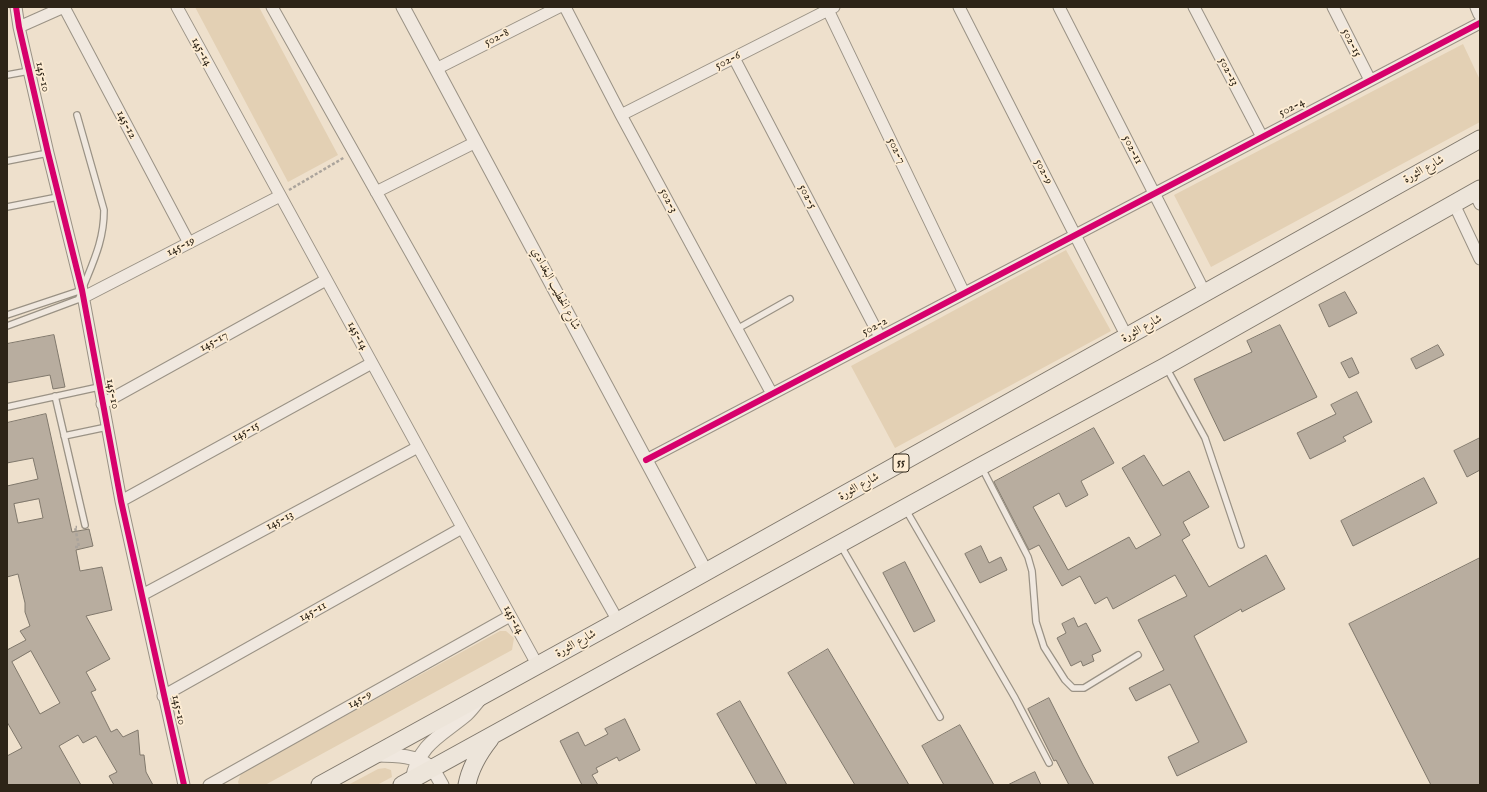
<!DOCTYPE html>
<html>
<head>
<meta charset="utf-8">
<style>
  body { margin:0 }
  #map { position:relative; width:1487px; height:792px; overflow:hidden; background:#eee0cc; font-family:"IM FELL English",serif }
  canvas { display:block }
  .frame { position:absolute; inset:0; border:8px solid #2d2417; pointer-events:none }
</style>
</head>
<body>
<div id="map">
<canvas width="1487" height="792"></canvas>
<div class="frame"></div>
</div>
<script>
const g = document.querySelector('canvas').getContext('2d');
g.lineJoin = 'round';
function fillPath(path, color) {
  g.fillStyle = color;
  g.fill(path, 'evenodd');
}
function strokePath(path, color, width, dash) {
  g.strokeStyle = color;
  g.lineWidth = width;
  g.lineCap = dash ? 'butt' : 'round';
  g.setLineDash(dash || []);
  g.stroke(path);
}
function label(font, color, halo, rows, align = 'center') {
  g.font = font + ' "IM FELL English",Amiri,serif';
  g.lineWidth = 3.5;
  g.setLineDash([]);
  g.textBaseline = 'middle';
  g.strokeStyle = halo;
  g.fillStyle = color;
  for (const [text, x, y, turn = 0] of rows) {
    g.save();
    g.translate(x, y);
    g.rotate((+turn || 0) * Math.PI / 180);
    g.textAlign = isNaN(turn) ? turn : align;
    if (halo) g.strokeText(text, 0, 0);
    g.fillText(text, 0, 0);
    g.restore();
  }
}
const green = new Path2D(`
  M 195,7 L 259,7 L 338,155 L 288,182 Z
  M 1463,44 L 1480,80 L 1480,122 L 1211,267 L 1174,195 Z
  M 1066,250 L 1111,331 L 895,448 L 851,366 Z
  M 500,631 L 506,631 L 514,638 L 512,650 L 265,785 L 239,785 L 238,782 L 241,773 Z
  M 385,768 L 391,770 L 392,777 L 377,785 L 348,785 L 378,769 Z`);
const building = new Path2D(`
  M 1345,292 L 1357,313 L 1329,327 L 1319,305 Z
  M 1280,325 L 1317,397 L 1224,441 L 1194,379 L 1252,352 L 1247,341 Z
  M 54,335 L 65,387 L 53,389 L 50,375 L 7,383 L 7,344 Z
  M 1438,345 L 1444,355 L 1416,369 L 1411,359 Z
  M 1352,358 L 1359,373 L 1349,378 L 1341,363 Z
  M 1357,392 L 1372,422 L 1343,437 L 1346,441 L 1310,459 L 1297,433 L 1336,414 L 1331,405 Z
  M 46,414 L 72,532 L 89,529 L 93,546 L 76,550 L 80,571 L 102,567 L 112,610 L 86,616 L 110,659 L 86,672 L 96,690 L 91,692 L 111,732 L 117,729 L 123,737 L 138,730 L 140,755 L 144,755 L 146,772 L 153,785 L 114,785 L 109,776 L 117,772 L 96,736 L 83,743 L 78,735 L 59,746 L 81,785 L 7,785 L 7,756 L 22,748 L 7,722 L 7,650 L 26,640 L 20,631 L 30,626 L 25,612 L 25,603 L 18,574 L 7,577 L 7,486 L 38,479 L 33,458 L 7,463 L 7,423 ZM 39,499 L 43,518 L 18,523 L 14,504 ZM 31,651 L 60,703 L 40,714 L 12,662 Z
  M 1094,428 L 1114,463 L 1081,481 L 1088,495 L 1066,507 L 1059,493 L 1033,507 L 1068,570 L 1129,537 L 1136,549 L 1161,535 L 1122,468 L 1144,455 L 1163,486 L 1189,471 L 1209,507 L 1183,522 L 1190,535 L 1182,540 L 1209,587 L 1266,555 L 1285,589 L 1242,612 L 1241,609 L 1194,636 L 1247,742 L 1177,776 L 1168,757 L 1199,742 L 1170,684 L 1136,701 L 1129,688 L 1164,670 L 1138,620 L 1187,596 L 1175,575 L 1113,609 L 1107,597 L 1095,604 L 1080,576 L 1062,586 L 1039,545 L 1029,550 L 994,482 Z
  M 1480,438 L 1480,470 L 1467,477 L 1454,451 Z
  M 1424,478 L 1437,503 L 1353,546 L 1341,521 Z
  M 981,546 L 989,563 L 1001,557 L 1007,570 L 980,583 L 965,554 Z
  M 1480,558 L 1480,785 L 1431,785 L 1349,624 Z
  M 905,562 L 935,621 L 914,632 L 883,573 Z
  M 1074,618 L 1078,627 L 1086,623 L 1101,651 L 1092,655 L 1094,661 L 1083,666 L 1081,661 L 1071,666 L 1057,638 L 1066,633 L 1062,624 Z
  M 828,649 L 909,785 L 855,785 L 788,673 Z
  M 1049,698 L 1083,765 L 1094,785 L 1069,785 L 1056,760 L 1054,761 L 1028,709 Z
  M 740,701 L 787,785 L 757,785 L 717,714 Z
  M 625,719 L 640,750 L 619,761 L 617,757 L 596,768 L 598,772 L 592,775 L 598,785 L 582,785 L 560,741 L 578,732 L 585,746 L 608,734 L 605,729 Z
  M 960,725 L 994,785 L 944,785 L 922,746 Z
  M 1035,772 L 1041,785 L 1008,785 Z`);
const path = new Path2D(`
  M 289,190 L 345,157
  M 75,547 L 79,547 L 75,527 L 77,527`);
const service = new Path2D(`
  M 7,75 L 29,71
  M 7,161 L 48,153
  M 7,207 L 58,197
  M 7,315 L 82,290 C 93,262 104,241 104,210 L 77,115
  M 7,326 L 82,298
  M 737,329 L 790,299
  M 1166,367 L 1205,438 L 1241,545
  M 55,396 L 85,525
  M 7,407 L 99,387
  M 64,436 L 107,427
  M 982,468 L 1028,557 L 1032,571 L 1036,622 L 1044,647 L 1065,680 L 1073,688 L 1084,688 L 1138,655
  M 906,510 L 1015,698 L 1049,763
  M 841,546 L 940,717`);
const minor = new Path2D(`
  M 16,7 L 19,27 L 48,153 L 82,290 L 121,501 L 184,785
  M 64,7 L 189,243
  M 177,7 L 538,666
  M 272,7 L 618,621
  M 565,7 L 621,115 L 772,394
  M 959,7 L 1127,337
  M 1059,7 L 1205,293
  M 1194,7 L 1262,137
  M 1333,7 L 1370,80
  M 828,10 L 964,293
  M 19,27 L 64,7
  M 734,58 L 880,337
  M 436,69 L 559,7
  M 621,115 L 834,7
  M 376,192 L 476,142
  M 1474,192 L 1480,204
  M 1454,204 L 1480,259
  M 82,298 L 280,196
  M 102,404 L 326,280
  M 646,460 L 1480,23
  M 121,501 L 372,363
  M 142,595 L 418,447
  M 163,696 L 462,528
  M 209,785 L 510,616`);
const tertiary = new Path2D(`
  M 403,7 L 706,572
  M 1477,7 L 1480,14
  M 376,755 C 393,755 420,755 432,769 C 436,773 439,780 442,785
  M 414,784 L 412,780 C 419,743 441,736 467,714 C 471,710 475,705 479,700`);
const primary = new Path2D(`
  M 320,785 L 618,621 L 1480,139
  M 402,785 L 981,466 L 1166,366 L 1480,189
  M 467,785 C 470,768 479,753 490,739`);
const cycleway = new Path2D(`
  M 16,7 L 19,27 L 48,153 L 82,290 L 121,501 L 184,785
  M 646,460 L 1480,23`);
const shields = [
  [901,463,16]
];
const shieldNames = [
  ["55",901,463]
];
const streetNames = [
  ["502-8",497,38,-27],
  ["502-15",1351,43,63],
  ["145-14",201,52,61],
  ["502-6",728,61,-27],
  ["502-13",1228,72,62],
  ["145-10",42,77,77],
  ["502-4",1292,108,-28],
  ["145-12",126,125,62],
  ["502-11",1132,150,63],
  ["502-7",896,151,64],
  ["شارع الثورة",1424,170,-29],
  ["502-9",1043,172,63],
  ["502-5",807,197,62],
  ["502-3",668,201,62],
  ["145-19",181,247,-27],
  ["شارع الخطيب البغدادي",555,289,62],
  ["502-2",875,327,-28],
  ["شارع الثورة",1142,329,-29],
  ["145-14",357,336,61],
  ["145-17",214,342,-29],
  ["145-10",112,394,79],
  ["145-15",246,432,-29],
  ["شارع الثورة",859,487,-29],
  ["145-13",280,521,-28],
  ["145-11",313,612,-29],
  ["145-14",513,620,61],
  ["شارع الثورة",576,644,-29],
  ["145-9",360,700,-29],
  ["145-10",178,710,77]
];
fillPath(green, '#e3d0b4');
fillPath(building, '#b8ad9f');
strokePath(building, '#80786c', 1);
strokePath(service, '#9a9285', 8);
strokePath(minor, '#9a9285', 13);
strokePath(tertiary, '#9a9285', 15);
strokePath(primary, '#80786c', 19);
strokePath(path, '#aba49c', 2.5, [3, 2]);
strokePath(service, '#f0e8df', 5.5);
strokePath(minor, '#f0e8df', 11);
strokePath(tertiary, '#f0e8df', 13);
strokePath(primary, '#ede5da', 17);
strokePath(cycleway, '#d6006c', 6);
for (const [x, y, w] of shields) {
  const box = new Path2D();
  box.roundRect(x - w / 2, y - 9, w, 18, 3);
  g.fillStyle = '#feedd4';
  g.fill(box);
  strokePath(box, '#2d2417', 1);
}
label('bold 11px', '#2d2417', null, shieldNames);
label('12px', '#2d2417', '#feedd4', streetNames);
</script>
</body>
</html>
